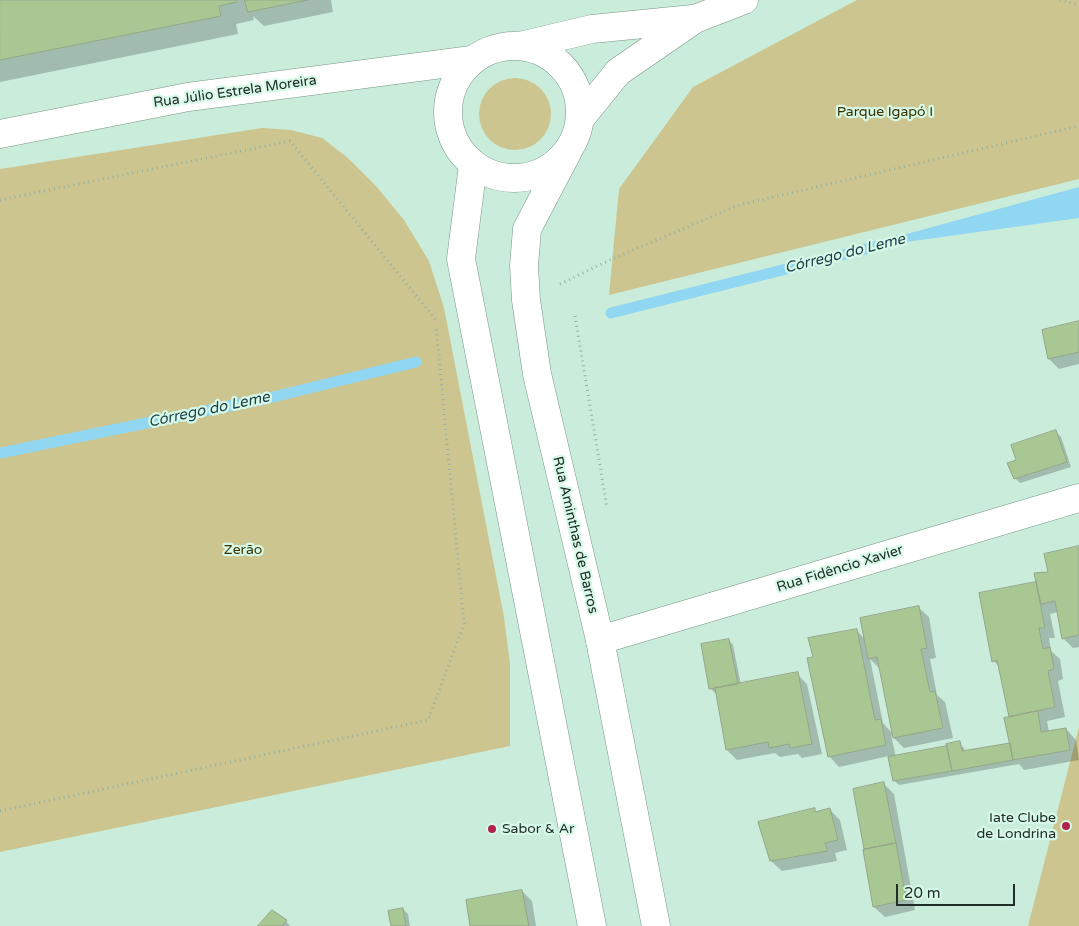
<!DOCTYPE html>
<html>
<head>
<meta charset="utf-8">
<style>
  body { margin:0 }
  #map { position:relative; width:1079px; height:926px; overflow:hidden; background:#caecda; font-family:"Varela Round",sans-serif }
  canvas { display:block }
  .scale { position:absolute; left:896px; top:884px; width:119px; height:22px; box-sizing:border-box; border:2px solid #212e27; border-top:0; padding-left:6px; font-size:15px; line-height:18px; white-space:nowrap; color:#212e27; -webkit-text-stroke:4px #d7f9e7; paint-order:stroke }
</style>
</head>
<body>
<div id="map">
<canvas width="1079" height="926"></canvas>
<div class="scale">20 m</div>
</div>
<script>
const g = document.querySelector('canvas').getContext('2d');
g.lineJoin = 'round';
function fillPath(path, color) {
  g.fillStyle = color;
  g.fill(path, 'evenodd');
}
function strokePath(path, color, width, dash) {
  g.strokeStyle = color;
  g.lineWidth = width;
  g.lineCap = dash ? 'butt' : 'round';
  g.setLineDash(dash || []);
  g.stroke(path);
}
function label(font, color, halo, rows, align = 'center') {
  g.font = font + ' "Varela Round",sans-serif';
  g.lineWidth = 4.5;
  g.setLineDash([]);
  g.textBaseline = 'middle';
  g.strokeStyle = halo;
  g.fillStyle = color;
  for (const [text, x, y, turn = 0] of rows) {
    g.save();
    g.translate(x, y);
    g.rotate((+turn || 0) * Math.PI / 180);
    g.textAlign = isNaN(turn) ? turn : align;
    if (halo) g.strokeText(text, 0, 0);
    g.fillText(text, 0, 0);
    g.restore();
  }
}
const green = new Path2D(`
  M 857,0 L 1079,0 L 1079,179 L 609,295 L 619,189 L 693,87 Z
  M479 114a36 36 0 1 1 72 0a36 36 0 1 1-72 0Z
  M 262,128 L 291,130 L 322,138 L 348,158 L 376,186 L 404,220 L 429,261 L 444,308 L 504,617 L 510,664 L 510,746 L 0,852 L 0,169 Z
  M 1079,727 L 1079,926 L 1028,926 Z`);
const water = new Path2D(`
  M 1079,187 L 1079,218 L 848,250 Z`);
const shadow = new Path2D(`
  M 0,0 L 331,0 L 333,12 L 264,26 L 253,16 L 254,20 L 236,24 L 238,34 L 0,82 Z
  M 1079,322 L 1079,364 L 1059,369 L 1049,359 Z
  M 1056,432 L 1061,437 L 1071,467 L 1020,483 L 1015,478 L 1018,461 Z
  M 1079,547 L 1079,647 L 1073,648 L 1063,638 L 1058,612 L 1050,614 L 1055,638 L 1049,638 L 1051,651 L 1060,659 L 1063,679 L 1058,681 L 1065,717 L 1047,721 L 1049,732 L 1066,729 L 1076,740 L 1079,760 L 1024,770 L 1019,764 L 899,785 L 894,780 L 889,756 L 839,767 L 829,756 L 814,658 L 856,630 L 866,640 L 918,607 L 929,617 L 936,658 L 930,659 L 937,695 L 945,702 L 953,738 L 904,748 L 891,735 L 896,757 L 948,747 L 959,743 L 964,748 L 965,752 L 1011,744 L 1011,718 L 1000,668 L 994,661 L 980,594 L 1037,583 ZM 870,659 L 880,669 L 893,734 L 883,723 Z
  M 729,640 L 733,645 L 741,685 L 797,674 L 807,684 L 822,754 L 802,758 L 798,754 L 780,757 L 775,753 L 737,760 L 727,750 L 717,694 L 716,694 L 711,689 L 702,645 Z
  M 884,784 L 894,794 L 915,910 L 885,917 L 874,907 L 854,790 Z
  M 814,810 L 817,813 L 830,810 L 840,820 L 847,850 L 835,853 L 837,861 L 782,871 L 771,861 Z
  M 522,891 L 532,901 L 536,926 L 472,926 Z
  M 403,909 L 408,914 L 410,926 L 392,926 Z
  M 286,921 L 290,926 L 259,926 Z`);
const stream = new Path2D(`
  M 611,313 L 898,241
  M 0,453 L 273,397 L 416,362`);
const building = new Path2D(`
  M 0,0 L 236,0 L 237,2 L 219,6 L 221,16 L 0,60 Z
  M 245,0 L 308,0 L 248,12 Z
  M 1079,321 L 1079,352 L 1048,359 L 1042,330 Z
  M 1056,430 L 1067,462 L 1014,479 L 1007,463 L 1016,460 L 1011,445 Z
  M 1079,546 L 1079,635 L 1062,639 L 1055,601 L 1041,604 L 1034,573 L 1048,572 L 1044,554 Z
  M 1036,582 L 1045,628 L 1039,628 L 1043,649 L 1050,647 L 1054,669 L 1048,671 L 1055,707 L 1009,717 L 997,660 L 992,662 L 979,593 Z
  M 919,606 L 927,648 L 921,649 L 930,692 L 935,691 L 943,728 L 893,738 L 877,657 L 868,659 L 860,618 Z
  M 857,629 L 875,720 L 881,719 L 886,745 L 828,757 L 807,658 L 813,657 L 808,638 Z
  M 729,639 L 738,684 L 709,689 L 701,644 Z
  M 798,672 L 812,744 L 790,748 L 789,744 L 769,748 L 768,742 L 726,750 L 715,688 Z
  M 1038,711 L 1041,732 L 1066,728 L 1070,750 L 1013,760 L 1004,718 Z
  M 960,741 L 962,751 L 1010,743 L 1013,760 L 952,771 L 946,744 Z
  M 947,746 L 952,771 L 893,781 L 888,757 Z
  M 884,782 L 896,843 L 864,849 L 853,789 Z
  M 815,808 L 815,812 L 830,808 L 838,840 L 825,843 L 828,851 L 770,861 L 758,822 Z
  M 896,843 L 906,900 L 873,907 L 863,850 Z
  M 522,890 L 529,926 L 470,926 L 466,900 Z
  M 403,908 L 406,926 L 391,926 L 388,911 Z
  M 272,910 L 287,920 L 282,926 L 258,926 Z`);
const path = new Path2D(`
  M 1060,0 L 1079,5
  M 0,200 L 290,141 L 436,320
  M 560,284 L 612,259 L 739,205 L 1079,126
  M 575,316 L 607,508
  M 0,811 L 428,720 L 464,624 L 436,326`);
const minor = new Path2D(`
  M 0,134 L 188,97 L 472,60
  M 600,640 L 1079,498`);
const tertiary = new Path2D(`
  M448 112a66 66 0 1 1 132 0a66 66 0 1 1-132 0Z
  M 520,46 L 592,29 L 693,19
  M 580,119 L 618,72 L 695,19 L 744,0
  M 568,151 L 527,229 L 524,266 L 526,300 L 537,374 L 600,640 L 656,926
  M 473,165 L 461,259 L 592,926`);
const markers = [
  [1066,826,5,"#b3214d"],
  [492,829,5,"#b3214d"]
];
const streetNames = [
  ["Rua Júlio Estrela Moreira",235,92,-8],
  ["Rua Aminthas de Barros",575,535,77],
  ["Rua Fidêncio Xavier",840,569,-17]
];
const parkNames = [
  ["Parque Igapó I",885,112],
  ["Zerão",243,550]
];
const poiNames = [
  ["Iate Clube",1056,818],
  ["de Londrina",1056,834],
  ["Sabor & Ar",502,829,"left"]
];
const waterNames = [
  ["Córrego do Leme",845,254,-14],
  ["Córrego do Leme",209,410,-12]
];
fillPath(green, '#ccc58f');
fillPath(water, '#91d7f1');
fillPath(shadow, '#0003');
strokePath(stream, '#91d7f1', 11);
fillPath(building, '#a9c792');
strokePath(building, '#95a58a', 1);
strokePath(minor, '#779686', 29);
strokePath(tertiary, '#779686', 29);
strokePath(path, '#96b1a2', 3, [1, 4]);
strokePath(minor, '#fff', 28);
strokePath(tertiary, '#fff', 28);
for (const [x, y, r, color] of markers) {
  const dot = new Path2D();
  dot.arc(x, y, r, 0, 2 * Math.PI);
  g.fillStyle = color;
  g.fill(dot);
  strokePath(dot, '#d7f9e7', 2);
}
label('14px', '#212e27', '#d7f9e7', streetNames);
label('14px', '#383200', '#d7f9e7', parkNames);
label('14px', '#212e27', '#d7f9e7', poiNames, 'right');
label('italic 15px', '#1b3d48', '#d7f9e7', waterNames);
</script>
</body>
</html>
